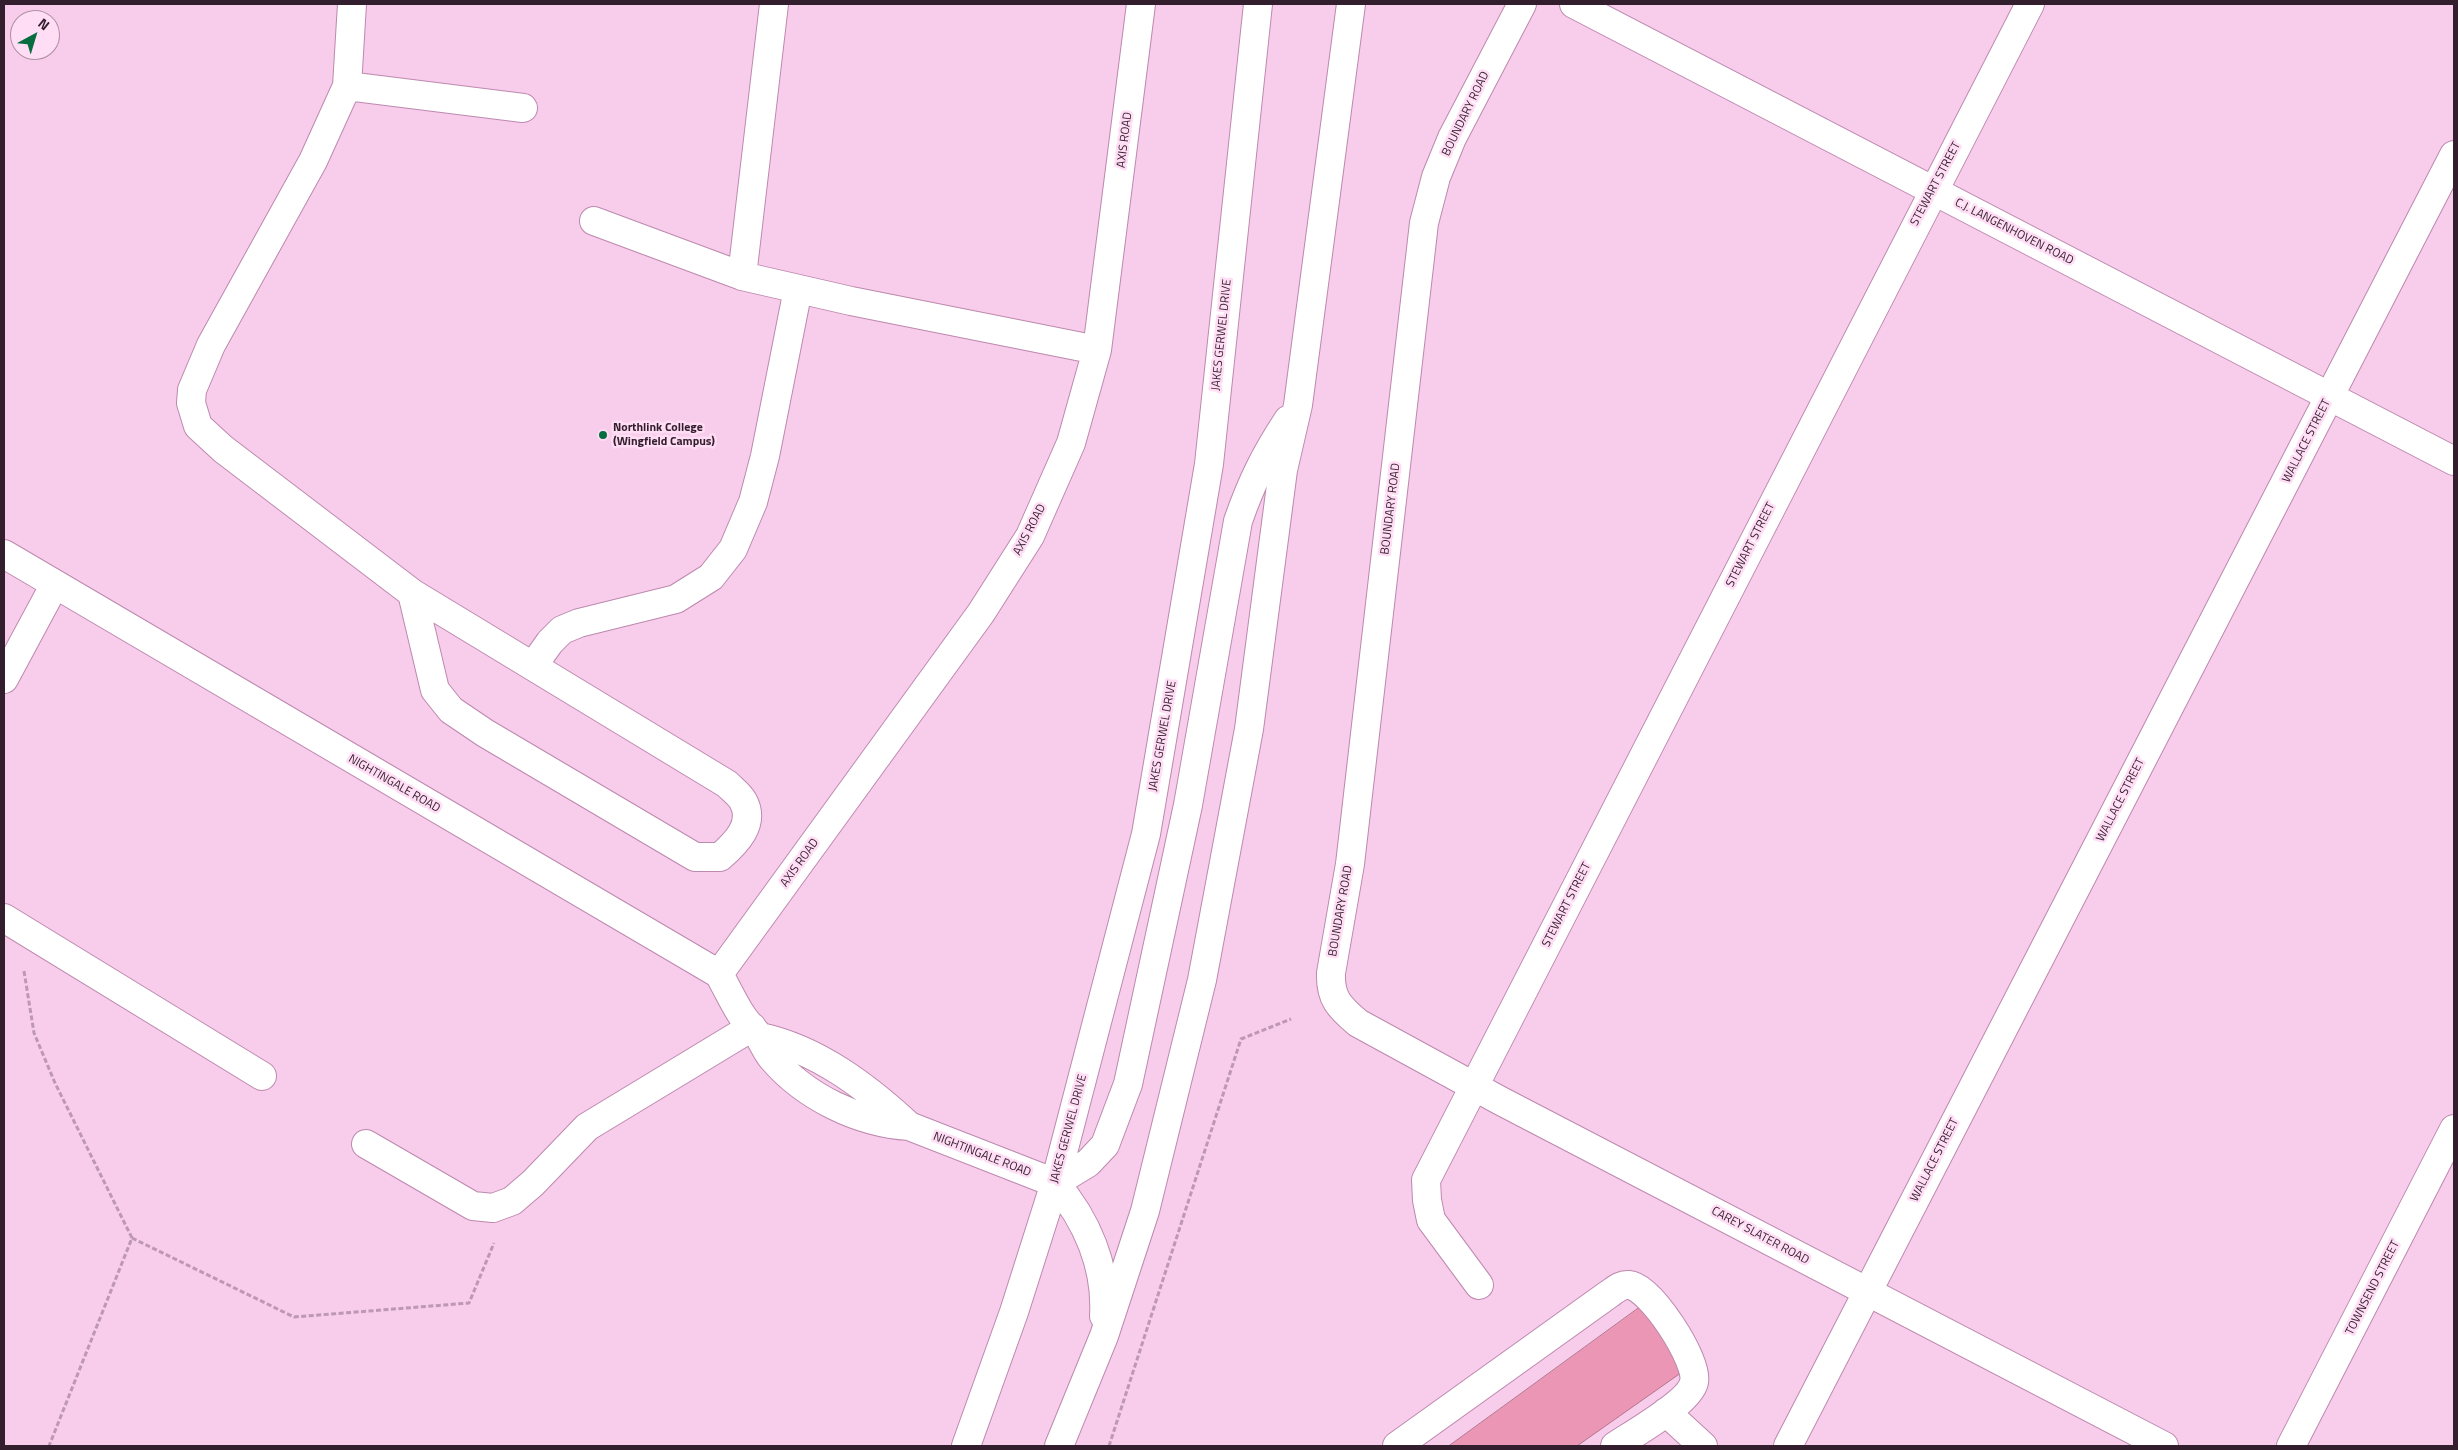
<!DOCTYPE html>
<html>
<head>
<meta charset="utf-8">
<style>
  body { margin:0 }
  #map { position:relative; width:2458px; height:1450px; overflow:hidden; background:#f8cceb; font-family:"Titillium Web",sans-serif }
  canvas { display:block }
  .frame { position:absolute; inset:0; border:5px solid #331e2d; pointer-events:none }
  .north { position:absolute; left:10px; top:10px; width:50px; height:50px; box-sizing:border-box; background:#ffddf4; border:1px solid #ad91a4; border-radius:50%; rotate:39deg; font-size:14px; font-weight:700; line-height:20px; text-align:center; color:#331e2d }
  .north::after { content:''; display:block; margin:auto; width:18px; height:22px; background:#086c41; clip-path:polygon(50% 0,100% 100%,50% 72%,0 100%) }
</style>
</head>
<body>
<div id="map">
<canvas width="2458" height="1450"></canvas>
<div class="frame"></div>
<div class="north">N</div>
</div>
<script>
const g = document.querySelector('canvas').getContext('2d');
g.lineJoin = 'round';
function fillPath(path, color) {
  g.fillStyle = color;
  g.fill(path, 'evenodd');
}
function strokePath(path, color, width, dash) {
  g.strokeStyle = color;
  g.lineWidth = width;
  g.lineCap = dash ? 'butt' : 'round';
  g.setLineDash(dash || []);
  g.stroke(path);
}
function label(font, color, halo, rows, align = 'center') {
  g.font = font + ' "Titillium Web",sans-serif';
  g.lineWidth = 5;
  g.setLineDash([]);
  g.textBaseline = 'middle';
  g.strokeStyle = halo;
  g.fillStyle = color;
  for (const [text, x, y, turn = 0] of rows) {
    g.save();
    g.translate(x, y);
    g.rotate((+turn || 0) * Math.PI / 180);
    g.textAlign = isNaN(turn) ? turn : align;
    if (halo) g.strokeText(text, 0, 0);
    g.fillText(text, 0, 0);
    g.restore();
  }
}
const building = new Path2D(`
  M 1643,1305 L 1685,1370 L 1577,1446 L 1449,1446 Z`);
const path = new Path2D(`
  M 24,971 L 34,1033 L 55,1083 L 132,1238 L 49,1446
  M 132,1238 L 294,1317 L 469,1303 L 494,1243
  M 1109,1446 L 1241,1039 L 1291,1019`);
const minor = new Path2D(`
  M 352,4 L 347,86 L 523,108
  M 1522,4 L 1452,138 L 1436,177 L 1424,223 L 1350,864 L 1331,973 C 1330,998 1339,1007 1358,1023 L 1499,1100 L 2164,1446
  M 1574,4 L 2454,461
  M 347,86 L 313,161 L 211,345 L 192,390 L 191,403 L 198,426 L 223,449 L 412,593 L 727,784 C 732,789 740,795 743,801 C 756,824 735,844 720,857 L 695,857 L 485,733 L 451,710 L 435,690 L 412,593
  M 594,221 L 742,276 L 851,301 L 1097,350
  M 742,276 L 774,4
  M 4,554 L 719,974 C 727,988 734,1004 743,1017 C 748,1025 756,1031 760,1038 C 764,1045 767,1052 772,1058 C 805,1097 859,1123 909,1126 L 1055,1183
  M 533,666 L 550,642 L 562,630 L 579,623 L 676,599 L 711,577 L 733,549 L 753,502 L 765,456 L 798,289
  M 4,679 L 55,584
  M 4,918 L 262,1076
  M 719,974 L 981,613 L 1030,536 L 1071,443 L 1097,350 L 1141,4
  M 760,1037 C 817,1049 867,1087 909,1126
  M 366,1144 L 473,1206 L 493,1208 L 512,1201 L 533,1183 L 587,1127 L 752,1027
  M 1479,1285 L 1431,1220 L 1427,1200 L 1426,1180 L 2030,4
  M 1666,1412 L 1703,1446
  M 1397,1446 L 1609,1294 C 1615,1290 1621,1284 1629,1285 C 1650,1286 1699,1361 1694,1382 C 1690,1402 1633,1434 1615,1446
  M 1788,1446 L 2454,155
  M 2291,1446 L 2454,1129`);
const highway = new Path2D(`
  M 1055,1183 L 1088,1163 L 1105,1145 L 1128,1084 L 1188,805 L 1238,521 C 1252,481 1265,455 1288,420
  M 1055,1183 C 1087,1220 1107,1267 1104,1316
  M 966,1446 L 1014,1312 L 1055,1183 L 1146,834 L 1209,464 L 1258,4
  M 1059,1446 L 1104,1336 L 1145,1211 L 1202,980 L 1249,729 L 1283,470 L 1298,405 L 1351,4`);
const markers = [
  [603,435,5,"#086c41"]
];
const streetNames = [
  ["BOUNDARY ROAD",1466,114,-64],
  ["AXIS ROAD",1125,140,-83],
  ["STEWART STREET",1936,184,-62],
  ["C.J. LANGENHOVEN ROAD",2014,232,27],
  ["JAKES GERWEL DRIVE",1222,335,-84],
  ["WALLACE STREET",2307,441,-63],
  ["BOUNDARY ROAD",1391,509,-83],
  ["AXIS ROAD",1030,530,-62],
  ["STEWART STREET",1751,545,-63],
  ["JAKES GERWEL DRIVE",1163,736,-80],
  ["NIGHTINGALE ROAD",394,784,30],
  ["WALLACE STREET",2121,800,-63],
  ["AXIS ROAD",800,863,-54],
  ["STEWART STREET",1567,905,-63],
  ["BOUNDARY ROAD",1341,911,-80],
  ["JAKES GERWEL DRIVE",1069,1129,-75],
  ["NIGHTINGALE ROAD",982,1155,21],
  ["WALLACE STREET",1935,1160,-63],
  ["CAREY SLATER ROAD",1760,1236,28],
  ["TOWNSEND STREET",2373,1288,-63]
];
const poiNames = [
  ["Northlink College",613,428],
  ["(Wingfield Campus)",613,442]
];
fillPath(building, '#ea96b4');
strokePath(building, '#b2758a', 1);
strokePath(minor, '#bd89ae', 30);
strokePath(highway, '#bd89ae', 30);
strokePath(path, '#bd98b2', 3, [5, 2.5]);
strokePath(minor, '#fff', 28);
strokePath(highway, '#fff', 28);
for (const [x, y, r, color] of markers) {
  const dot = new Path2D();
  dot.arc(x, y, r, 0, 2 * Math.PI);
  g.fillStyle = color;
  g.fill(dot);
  strokePath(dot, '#ffddf4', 2);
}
label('12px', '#331e2d', '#ffddf4', streetNames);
label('bold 12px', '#331e2d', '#ffddf4', poiNames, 'left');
</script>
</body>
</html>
